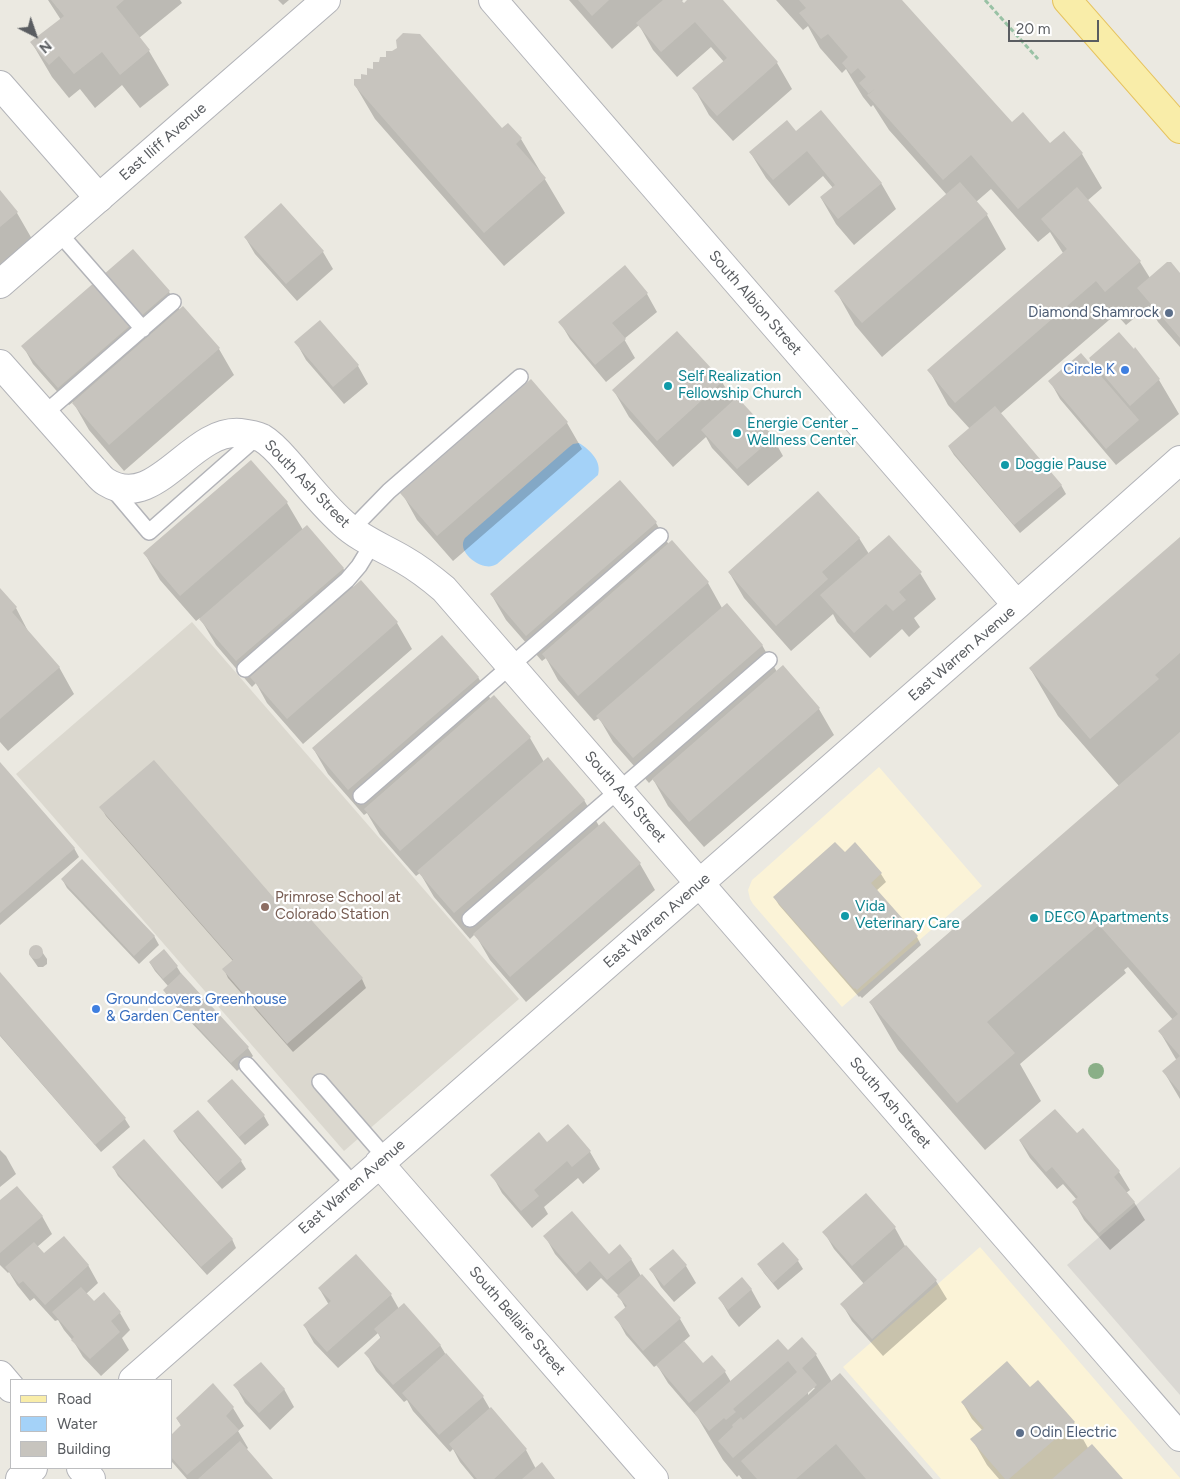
<!DOCTYPE html>
<html>
<head>
<meta charset="utf-8">
<style>
  body { margin:0 }
  #map { position:relative; width:1180px; height:1479px; overflow:hidden; background:#ebe9e1; font-family:Figtree,sans-serif }
  canvas { display:block }
  .legend { position:absolute; left:10px; top:1379px; width:162px; height:90px; box-sizing:border-box; background:#fff; border:1px solid #bdbec0; margin:0; padding:6px 9px; list-style:none; font-size:15px; color:#5a5d61 }
  .legend li { display:flex; align-items:center; gap:10px; height:25px }
  .legend b { width:25px; border:1px solid #bdbec0 }
  .north { position:absolute; left:10px; top:10px; width:50px; height:50px; -webkit-text-stroke:4px #fff; paint-order:stroke; rotate:139deg; font-size:14px; font-weight:700; line-height:20px; text-align:center; color:#5a5d61 }
  .north::after { content:''; display:block; margin:auto; width:18px; height:22px; background:#5a5d61; clip-path:polygon(50% 0,100% 100%,50% 72%,0 100%) }
  .scale { position:absolute; left:1008px; top:20px; width:91px; height:22px; box-sizing:border-box; border:2px solid #5a5d61; border-top:0; padding-left:6px; font-size:15px; line-height:18px; white-space:nowrap; color:#5a5d61; -webkit-text-stroke:4px #fff; paint-order:stroke }
</style>
</head>
<body>
<div id="map">
<canvas width="1180" height="1479"></canvas>
<ul class="legend">
<li><b style="height:6px;background:#f9eda9"></b>Road</li>
<li><b style="height:14px;background:#a4d2f8"></b>Water</li>
<li><b style="height:14px;background:#c7c4be"></b>Building</li>
</ul>
<div class="north">N</div>
<div class="scale">20 m</div>
</div>
<script>
const g = document.querySelector('canvas').getContext('2d');
g.lineJoin = 'round';
function fillPath(path, color) {
  g.fillStyle = color;
  g.fill(path, 'evenodd');
}
function strokePath(path, color, width, dash) {
  g.strokeStyle = color;
  g.lineWidth = width;
  g.lineCap = dash ? 'butt' : 'round';
  g.setLineDash(dash || []);
  g.stroke(path);
}
function label(font, color, halo, rows, align = 'center') {
  g.font = font + ' Figtree,sans-serif';
  g.lineWidth = 4.5;
  g.setLineDash([]);
  g.textBaseline = 'middle';
  g.strokeStyle = halo;
  g.fillStyle = color;
  for (const [text, x, y, turn = 0] of rows) {
    g.save();
    g.translate(x, y);
    g.rotate((+turn || 0) * Math.PI / 180);
    g.textAlign = isNaN(turn) ? turn : align;
    if (halo) g.strokeText(text, 0, 0);
    g.fillText(text, 0, 0);
    g.restore();
  }
}
const commercial = new Path2D(`
  M 879,767 L 982,886 L 842,1007 L 753,904 L 750,899 L 748,890 L 752,880 L 759,874 Z
  M 980,1247 L 1180,1478 L 1180,1479 L 941,1479 L 843,1367 Z`);
const industrial = new Path2D(`
  M 1180,1167 L 1180,1395 L 1067,1265 Z`);
const education = new Path2D(`
  M 192,622 L 519,999 L 344,1151 L 16,774 Z`);
const water = new Path2D(`
  M 579,443 C 590,450 602,461 598,475 L 497,564 C 493,566 490,567 485,566 C 474,564 457,550 465,538 L 568,448 L 573,444 Z`);
const shadow = new Path2D(`
  M 48,0 L 180,0 L 182,3 L 139,38 L 149,51 L 169,85 L 140,108 L 122,85 L 95,108 L 80,89 L 69,98 L 52,77 L 32,43 L 61,20 Z
  M 278,0 L 289,0 L 283,5 Z
  M 569,0 L 683,0 L 681,2 L 684,4 L 689,0 L 721,0 L 777,63 L 792,89 L 733,141 L 709,115 L 694,88 L 724,62 L 711,47 L 677,77 L 653,50 L 639,25 L 612,49 Z
  M 776,0 L 901,0 L 1012,124 L 1050,145 L 1064,133 L 1082,154 L 1102,188 L 1087,201 L 1140,262 L 1150,278 L 1180,275 L 1180,347 L 1158,322 L 1149,306 L 1126,325 L 1116,314 L 1000,414 L 1061,485 L 1066,494 L 1020,533 L 954,455 L 949,447 L 970,429 L 948,405 L 929,370 L 1063,253 L 1050,232 L 1038,242 L 991,189 L 976,202 L 987,215 L 1006,249 L 882,357 L 855,325 L 836,291 L 947,195 L 889,130 L 873,105 L 871,107 L 863,97 L 846,69 L 842,73 L 820,48 L 808,26 L 803,30 Z
  M 374,70 L 521,139 L 565,213 L 504,266 L 375,119 L 355,85 Z
  M 796,132 L 881,183 L 896,209 L 854,245 L 836,224 L 821,198 L 833,188 L 823,176 L 789,206 L 766,178 L 750,152 Z
  M 0,192 L 17,213 L 32,239 L 0,265 Z
  M 245,237 L 323,252 L 333,269 L 297,301 L 255,254 Z
  M 133,250 L 169,292 L 180,310 L 183,307 L 219,349 L 234,375 L 124,471 L 89,430 L 73,402 L 69,405 L 33,364 L 23,346 Z
  M 625,267 L 647,294 L 657,312 L 624,339 L 635,358 L 606,382 L 570,339 L 560,322 Z
  M 677,333 L 722,382 L 734,402 L 737,398 L 773,438 L 783,456 L 748,486 L 712,448 L 706,437 L 673,467 L 629,417 L 614,391 Z
  M 296,342 L 358,366 L 368,384 L 344,404 L 306,360 Z
  M 1090,359 L 1149,368 L 1159,380 L 1179,414 L 1116,465 L 1060,399 L 1050,381 L 1098,375 L 1099,374 Z
  M 531,381 L 567,423 L 582,449 L 453,561 L 417,520 L 402,493 Z
  M 251,462 L 287,503 L 303,530 L 343,568 L 354,588 L 361,582 L 397,623 L 412,649 L 303,744 L 267,703 L 256,683 L 252,687 L 216,645 L 200,618 L 196,621 L 160,580 L 145,554 Z
  M 620,482 L 656,523 L 669,545 L 672,542 L 708,583 L 722,608 L 762,645 L 777,672 L 819,709 L 834,735 L 704,847 L 668,806 L 653,779 L 649,783 L 613,742 L 599,718 L 594,721 L 558,680 L 546,658 L 542,661 L 506,620 L 491,594 Z
  M 859,538 L 869,554 L 920,573 L 936,599 L 914,618 L 920,627 L 909,637 L 902,629 L 870,658 L 837,622 L 833,614 L 791,651 L 744,598 L 729,572 Z
  M 1180,538 L 1180,1099 L 1164,1072 L 1177,1061 L 1160,1032 L 1173,1020 L 1128,967 L 1124,970 L 1126,973 L 1020,1064 L 1041,1101 L 985,1150 L 898,1050 L 870,1002 L 1119,786 L 1058,716 L 1030,668 Z
  M 0,590 L 16,608 L 30,635 L 59,667 L 74,694 L 8,751 L 0,742 Z
  M 478,677 L 491,700 L 494,697 L 530,738 L 544,762 L 584,800 L 599,826 L 640,864 L 655,890 L 526,1002 L 490,960 L 475,934 L 470,939 L 434,897 L 420,873 L 416,876 L 380,835 L 367,813 L 364,815 L 328,774 L 313,748 Z
  M 0,764 L 74,848 L 79,857 L 0,925 Z
  M 101,807 L 286,915 L 362,979 L 366,988 L 293,1052 L 228,978 L 224,969 L 233,961 L 106,816 Z
  M 855,844 L 881,874 L 886,882 L 876,891 L 917,937 L 921,945 L 862,998 L 860,996 L 859,997 L 779,905 L 774,897 L 844,854 Z
  M 62,879 L 154,936 L 159,945 L 139,964 L 67,888 Z
  M 34,946 L 38,946 L 47,959 L 47,964 L 43,967 L 38,967 L 29,954 L 30,949 Z
  M 150,963 L 177,967 L 182,975 L 248,1048 L 253,1056 L 237,1071 L 169,999 L 164,990 L 168,986 L 155,971 Z
  M 0,974 L 125,1119 L 130,1127 L 101,1152 L 0,1036 Z
  M 232,1081 L 264,1116 L 269,1125 L 245,1145 L 214,1109 L 209,1101 Z
  M 1083,1130 L 1119,1172 L 1130,1190 L 1126,1193 L 1134,1202 L 1145,1220 L 1110,1250 L 1084,1220 L 1074,1202 L 1077,1200 L 1063,1184 L 1057,1189 L 1030,1158 L 1020,1141 L 1076,1135 Z
  M 174,1132 L 241,1161 L 246,1169 L 222,1189 L 179,1140 Z
  M 547,1144 L 590,1152 L 600,1169 L 583,1184 L 578,1178 L 544,1207 L 548,1214 L 532,1228 L 502,1193 L 492,1175 Z
  M 0,1150 L 6,1156 L 16,1174 L 0,1187 Z
  M 113,1167 L 232,1239 L 236,1248 L 207,1275 L 118,1176 Z
  M 0,1202 L 42,1216 L 52,1234 L 37,1247 L 43,1255 L 88,1265 L 98,1283 L 86,1294 L 94,1303 L 104,1294 L 120,1313 L 130,1330 L 122,1338 L 129,1350 L 101,1376 L 83,1357 L 74,1342 L 64,1330 L 58,1320 L 55,1321 L 34,1298 L 30,1301 L 17,1285 L 9,1272 L 8,1273 L 0,1265 Z
  M 895,1228 L 905,1246 L 936,1281 L 947,1299 L 883,1356 L 852,1321 L 842,1304 L 864,1284 L 834,1249 L 824,1232 Z
  M 545,1236 L 609,1256 L 631,1259 L 641,1276 L 680,1319 L 690,1336 L 683,1342 L 703,1365 L 725,1372 L 731,1382 L 787,1352 L 802,1339 L 816,1355 L 832,1382 L 931,1479 L 742,1479 L 739,1475 L 737,1477 L 723,1460 L 698,1418 L 668,1383 L 657,1365 L 654,1367 L 626,1335 L 616,1317 L 626,1309 L 619,1296 L 601,1278 L 587,1291 L 555,1254 ZM 813,1387 L 815,1388 L 808,1395 L 808,1391 Z
  M 673,1251 L 686,1266 L 696,1283 L 674,1302 L 661,1287 L 651,1270 Z
  M 356,1256 L 391,1295 L 399,1309 L 440,1345 L 446,1355 L 483,1397 L 490,1409 L 526,1450 L 536,1469 L 554,1479 L 474,1479 L 460,1462 L 453,1449 L 450,1452 L 413,1411 L 407,1400 L 404,1402 L 376,1371 L 366,1353 L 381,1339 L 378,1333 L 338,1368 L 314,1343 L 304,1325 L 329,1305 L 319,1288 Z
  M 798,1261 L 803,1269 L 778,1290 L 764,1273 L 759,1265 Z
  M 751,1289 L 761,1307 L 739,1327 L 730,1316 L 720,1299 Z
  M 1038,1382 L 1074,1423 L 1088,1448 L 1121,1479 L 999,1479 L 987,1465 L 972,1439 L 982,1430 L 972,1419 L 962,1402 L 1030,1389 Z
  M 213,1385 L 233,1408 L 244,1426 L 238,1431 L 248,1448 L 246,1450 L 271,1479 L 187,1479 L 173,1463 L 171,1461 L 171,1437 L 182,1427 L 177,1419 Z
  M 235,1385 L 284,1389 L 294,1407 L 270,1430 L 245,1403 Z`);
const building = new Path2D(`
  M 51,0 L 124,0 L 116,7 L 150,50 L 120,75 L 102,52 L 74,74 L 59,56 L 49,65 L 30,42 L 64,16 Z
  M 578,0 L 609,0 L 592,16 Z
  M 663,0 L 681,0 L 684,3 L 687,0 L 723,0 L 778,62 L 717,116 L 692,88 L 727,58 L 695,22 L 661,52 L 636,23 Z
  M 799,0 L 902,0 L 1012,122 L 1023,112 L 1050,143 L 1064,131 L 1083,153 L 1018,209 L 971,155 L 943,180 L 867,95 L 876,88 L 869,94 L 859,83 L 866,77 L 858,68 L 851,74 L 842,63 L 848,57 L 828,34 L 821,39 L 799,13 L 806,8 Z
  M 403,33 L 420,34 L 502,128 L 508,123 L 522,138 L 516,144 L 546,178 L 484,233 L 354,85 L 354,79 L 361,79 L 361,74 L 367,75 L 367,68 L 373,69 L 373,62 L 379,62 L 380,57 L 386,57 L 386,51 L 392,51 L 397,48 L 396,40 Z
  M 821,110 L 882,183 L 838,219 L 820,197 L 835,185 L 807,151 L 773,180 L 749,152 L 787,120 L 796,131 Z
  M 960,182 L 988,214 L 862,323 L 834,291 Z
  M 1077,187 L 1141,261 L 1105,292 L 1096,281 L 955,403 L 927,370 L 1067,249 L 1041,219 Z
  M 0,190 L 18,212 L 0,227 Z
  M 281,203 L 324,251 L 286,284 L 244,237 Z
  M 133,249 L 170,291 L 58,388 L 21,346 Z
  M 1167,262 L 1171,262 L 1180,273 L 1180,338 L 1137,288 Z
  M 625,265 L 648,293 L 612,323 L 626,339 L 595,365 L 558,322 Z
  M 183,306 L 220,348 L 109,445 L 72,403 Z
  M 320,320 L 359,365 L 333,387 L 294,342 Z
  M 677,331 L 723,381 L 657,441 L 612,390 Z
  M 1119,332 L 1134,349 L 1135,347 L 1160,379 L 1130,406 L 1089,358 Z
  M 1081,353 L 1139,420 L 1106,449 L 1048,381 Z
  M 531,379 L 568,422 L 437,536 L 400,493 Z
  M 737,397 L 774,437 L 737,469 L 701,430 Z
  M 995,406 L 1062,485 L 1014,525 L 948,446 Z
  M 251,460 L 288,502 L 180,596 L 143,553 Z
  M 620,480 L 657,522 L 526,636 L 490,594 Z
  M 818,491 L 860,538 L 822,572 L 828,579 L 776,626 L 728,572 Z
  M 307,525 L 344,568 L 236,661 L 199,619 Z
  M 889,535 L 922,572 L 899,592 L 906,600 L 893,611 L 886,604 L 854,633 L 820,595 Z
  M 1180,537 L 1180,653 L 1155,675 L 1159,679 L 1090,739 L 1029,668 Z
  M 672,540 L 709,582 L 578,696 L 542,654 Z
  M 361,580 L 398,622 L 287,719 L 250,677 Z
  M 0,588 L 17,607 L 12,612 L 60,667 L 0,719 Z
  M 727,603 L 763,645 L 633,758 L 596,716 Z
  M 442,635 L 479,677 L 348,790 L 312,748 Z
  M 783,665 L 820,708 L 689,822 L 652,779 Z
  M 494,695 L 531,737 L 400,851 L 364,809 Z
  M 1180,732 L 1180,1092 L 1162,1071 L 1180,1056 L 1158,1031 L 1178,1014 L 1099,925 L 987,1022 L 1015,1053 L 957,1103 L 869,1002 Z
  M 548,757 L 585,800 L 454,913 L 417,871 Z
  M 154,760 L 287,913 L 297,904 L 363,978 L 287,1044 L 222,969 L 233,960 L 99,807 Z
  M 0,762 L 75,848 L 0,913 Z
  M 604,821 L 641,863 L 510,977 L 473,934 Z
  M 835,842 L 845,852 L 855,842 L 882,873 L 871,883 L 918,936 L 857,990 L 855,988 L 854,989 L 773,897 Z
  M 82,859 L 155,936 L 134,956 L 61,879 Z
  M29 952a7 7 0 1 1 14 0a7 7 0 1 1-14 0Z
  M 164,949 L 178,966 L 163,979 L 149,962 Z
  M 0,972 L 126,1118 L 95,1145 L 0,1035 Z
  M 181,973 L 249,1047 L 231,1063 L 163,990 Z
  M 232,1079 L 265,1115 L 239,1137 L 207,1101 Z
  M 1055,1109 L 1077,1133 L 1083,1128 L 1120,1171 L 1114,1177 L 1135,1202 L 1099,1233 L 1072,1202 L 1078,1197 L 1052,1167 L 1046,1172 L 1019,1140 Z
  M 198,1110 L 242,1160 L 217,1182 L 173,1131 Z
  M 568,1124 L 591,1151 L 572,1167 L 567,1161 L 534,1190 L 539,1196 L 521,1211 L 490,1175 L 539,1132 L 547,1142 Z
  M 144,1139 L 233,1239 L 201,1267 L 112,1167 Z
  M 17,1186 L 43,1216 L 0,1253 L 0,1200 Z
  M 866,1193 L 896,1227 L 852,1266 L 822,1232 Z
  M 572,1211 L 609,1254 L 620,1244 L 632,1259 L 607,1280 L 590,1261 L 576,1274 L 543,1236 Z
  M 64,1236 L 89,1265 L 45,1305 L 23,1281 L 19,1284 L 5,1267 L 34,1242 L 44,1253 Z
  M 783,1242 L 799,1260 L 773,1283 L 757,1264 Z
  M 906,1245 L 937,1280 L 872,1339 L 840,1304 Z
  M 673,1249 L 687,1265 L 664,1286 L 649,1269 Z
  M 356,1254 L 392,1294 L 327,1352 L 303,1325 L 331,1301 L 318,1288 Z
  M 642,1274 L 681,1318 L 643,1351 L 614,1317 L 627,1306 L 617,1296 Z
  M 742,1277 L 752,1289 L 728,1310 L 718,1298 Z
  M 81,1287 L 94,1301 L 104,1292 L 121,1312 L 111,1321 L 120,1332 L 90,1359 L 71,1340 L 74,1337 L 52,1312 Z
  M 404,1303 L 441,1345 L 393,1385 L 364,1353 L 381,1337 L 374,1329 Z
  M 802,1337 L 817,1354 L 802,1368 L 817,1385 L 733,1458 L 718,1441 L 733,1427 L 732,1425 L 741,1417 L 743,1420 L 797,1372 L 788,1361 L 733,1409 L 736,1412 L 726,1420 L 724,1418 L 709,1431 L 694,1413 L 778,1339 L 788,1350 Z
  M 684,1341 L 703,1363 L 712,1355 L 726,1371 L 689,1403 L 656,1365 Z
  M 446,1353 L 484,1396 L 439,1435 L 402,1393 Z
  M 1007,1361 L 1030,1387 L 1038,1380 L 1075,1422 L 1009,1479 L 1005,1479 L 970,1439 L 984,1428 L 961,1402 Z
  M 261,1362 L 285,1389 L 259,1413 L 233,1385 Z
  M 840,1373 L 933,1479 L 866,1479 L 836,1444 L 796,1479 L 757,1479 L 741,1461 Z
  M 213,1383 L 234,1407 L 226,1416 L 239,1430 L 187,1475 L 171,1457 L 171,1435 L 181,1425 L 176,1418 Z
  M 491,1407 L 527,1449 L 494,1479 L 477,1479 L 449,1444 Z
  M 240,1441 L 273,1479 L 198,1479 Z
  M 1092,1444 L 1123,1479 L 1052,1479 Z
  M 542,1462 L 555,1479 L 522,1479 Z`);
const path = new Path2D(`
  M 985,0 L 1038,59`);
const service = new Path2D(`
  M 59,233 L 143,329
  M 44,414 L 173,302
  M 111,487 L 149,532 L 258,436
  M 351,530 L 389,491 L 520,377
  M 245,669 L 347,580 L 359,566 L 373,543
  M 361,796 L 660,536
  M 470,919 L 769,660
  M 247,1065 L 354,1185
  M 320,1082 L 386,1158`);
const minor = new Path2D(`
  M 493,0 L 1017,605
  M 0,85 L 99,198
  M 0,364 L 93,469 C 97,473 101,479 106,482 C 156,513 190,429 240,433 C 248,434 255,435 262,438 C 274,445 283,457 292,467 C 308,486 324,506 343,523 C 360,539 384,548 404,560 C 418,568 431,578 444,589 L 1180,1437
  M 379,1163 L 654,1479
  M 0,1375 L 11,1388
  M 133,1380 L 1017,605 L 1180,460
  M 81,1468 L 91,1479
  M 20,1479 L 33,1468`);
const tertiary = new Path2D(`
  M 0,284 L 326,0`);
const primary = new Path2D(`
  M 1067,0 L 1180,129`);
const trees = [
  [1096,1071]
];
const markers = [
  [1169,313,5,"#5c6f8a"],
  [1125,370,5,"#3f7fe0"],
  [668,386,5,"#0f9aa8"],
  [737,433,5,"#0f9aa8"],
  [1005,465,5,"#0f9aa8"],
  [265,907,5,"#8d6e63"],
  [845,916,5,"#0f9aa8"],
  [1034,918,5,"#0f9aa8"],
  [96,1009,5,"#3f7fe0"],
  [1020,1433,5,"#5c6f8a"]
];
const streetNames = [
  ["East Iliff Avenue",163,142,-41],
  ["South Albion Street",755,303,49],
  ["South Ash Street",307,484,46],
  ["East Warren Avenue",962,654,-41],
  ["South Ash Street",625,797,49],
  ["East Warren Avenue",657,921,-41],
  ["South Ash Street",890,1103,49],
  ["East Warren Avenue",352,1187,-41],
  ["South Bellaire Street",517,1321,49]
];
const serviceNames = [
  ["Diamond Shamrock",1159,313],
  ["Odin Electric",1030,1433,"left"]
];
const shopNames = [
  ["Circle K",1115,370],
  ["Groundcovers Greenhouse",106,1000,"left"],
  ["& Garden Center",106,1017,"left"]
];
const cultureNames = [
  ["Self Realization",678,377],
  ["Fellowship Church",678,394],
  ["Energie Center _",747,424],
  ["Wellness Center",747,441],
  ["Doggie Pause",1015,465],
  ["Vida",855,907],
  ["Veterinary Care",855,924],
  ["DECO Apartments",1044,918]
];
const educationNames = [
  ["Primrose School at",275,898],
  ["Colorado Station",275,915]
];
fillPath(commercial, '#fbf3d7');
fillPath(industrial, '#dad8d3');
fillPath(education, '#dbd8cf');
fillPath(water, '#a4d2f8');
fillPath(shadow, '#0003');
fillPath(building, '#c7c4be');
strokePath(service, '#b2b3b8', 18);
strokePath(minor, '#b2b3b8', 30);
strokePath(tertiary, '#b2b3b8', 30);
strokePath(primary, '#e6c35f', 30);
strokePath(path, '#99c2a5', 3, [5, 2.5]);
strokePath(service, '#fff', 15);
strokePath(minor, '#fff', 28);
strokePath(tertiary, '#fff', 28);
strokePath(primary, '#f9eda9', 28);
g.fillStyle = '#8aaf87';
for (const [x, y] of trees) {
  g.beginPath();
  g.arc(x, y, 8, 0, 2 * Math.PI);
  g.fill();
}
for (const [x, y, r, color] of markers) {
  const dot = new Path2D();
  dot.arc(x, y, r, 0, 2 * Math.PI);
  g.fillStyle = color;
  g.fill(dot);
  strokePath(dot, '#fff', 2);
}
label('15px', '#5a5d61', '#fff', streetNames);
label('15px', '#4e5e75', '#fff', serviceNames, 'right');
label('15px', '#366cbe', '#fff', shopNames, 'right');
label('15px', '#0d838f', '#fff', cultureNames, 'left');
label('15px', '#785e54', '#fff', educationNames, 'left');
</script>
</body>
</html>
